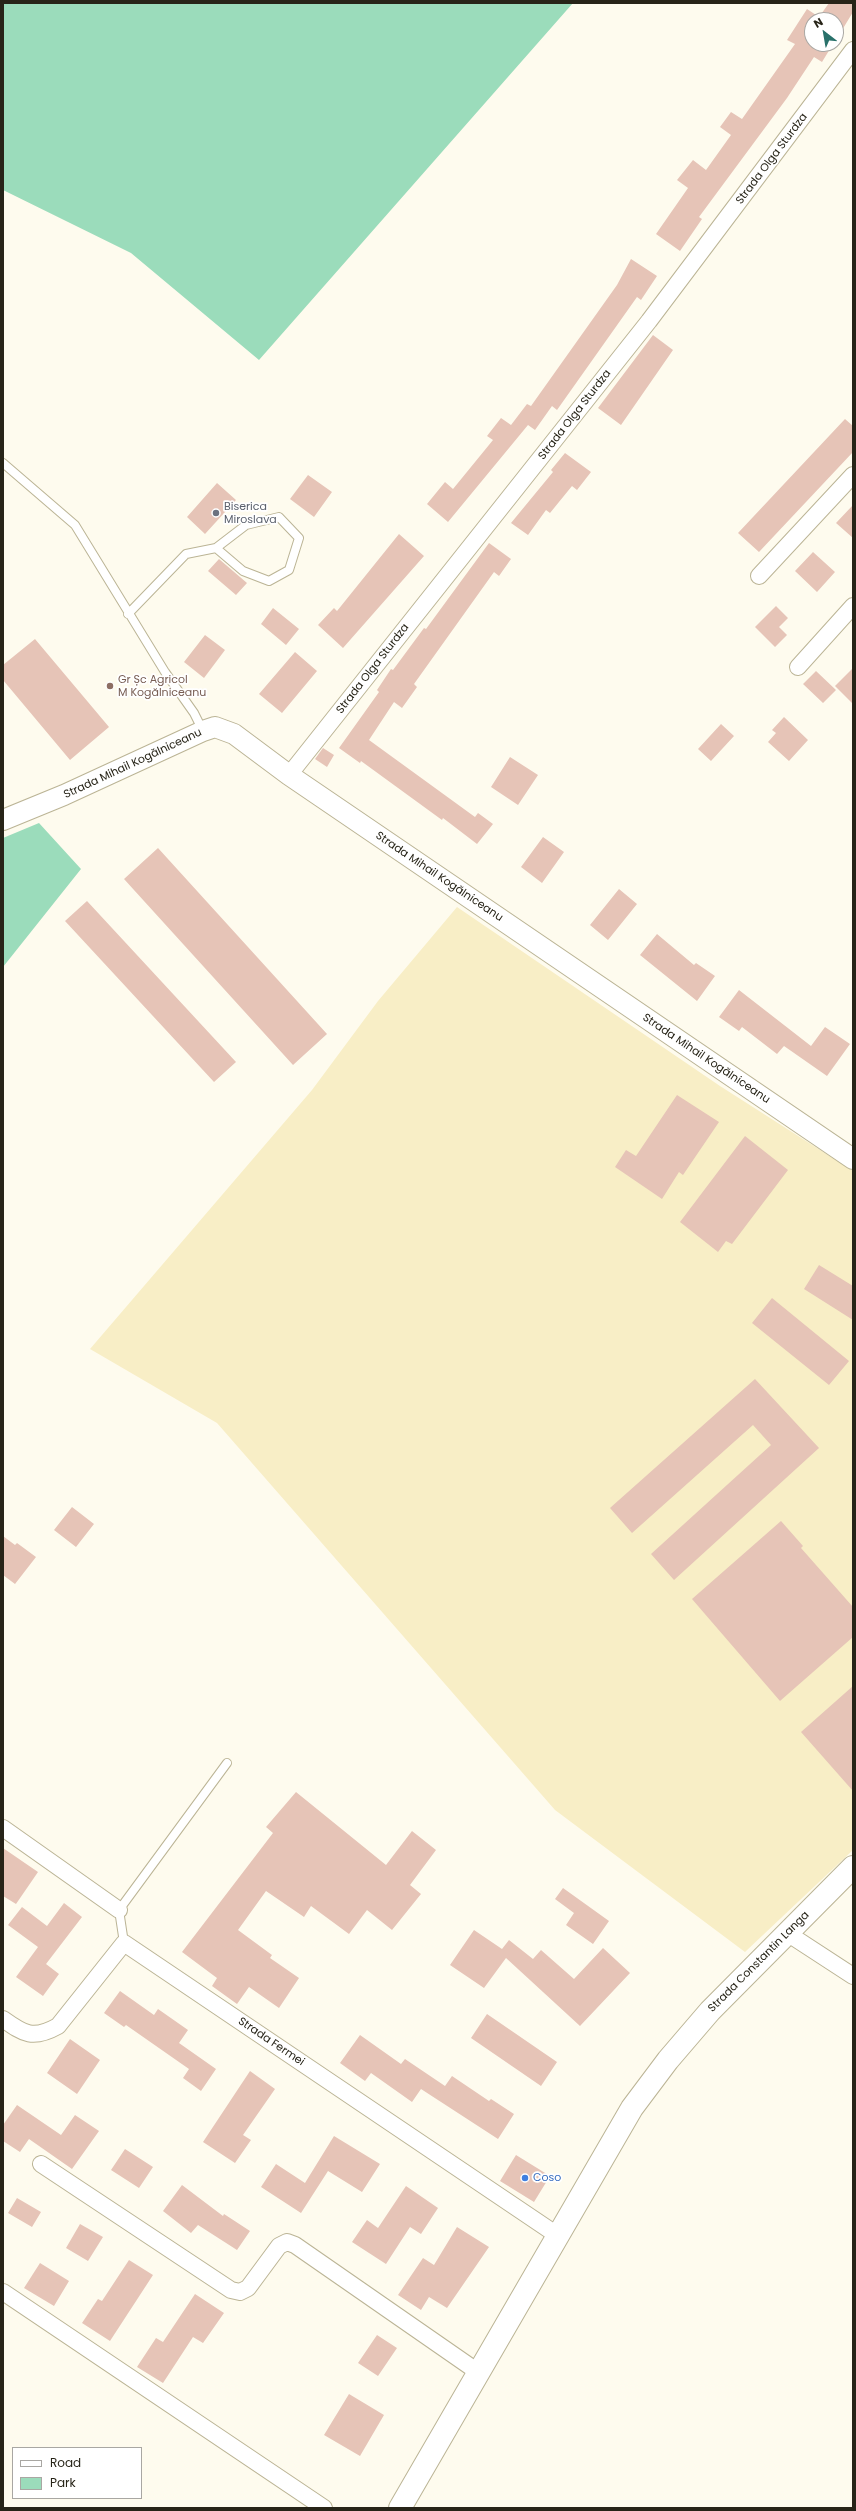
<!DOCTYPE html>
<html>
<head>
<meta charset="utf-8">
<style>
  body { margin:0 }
  #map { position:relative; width:856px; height:2511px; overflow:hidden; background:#fefbee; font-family:Poppins,sans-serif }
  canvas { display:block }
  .frame { position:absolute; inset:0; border:4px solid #272418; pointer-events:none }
  .legend { position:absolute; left:12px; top:2447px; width:130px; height:52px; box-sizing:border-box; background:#fff; border:1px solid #a9a7a3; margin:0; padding:5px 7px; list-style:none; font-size:12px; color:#272418 }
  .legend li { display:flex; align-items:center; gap:8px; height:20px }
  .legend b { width:20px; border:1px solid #a9a7a3 }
  .north { position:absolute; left:804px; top:12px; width:40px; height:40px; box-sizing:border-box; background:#fff; border:1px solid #a9a7a3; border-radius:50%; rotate:329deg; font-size:11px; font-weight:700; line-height:16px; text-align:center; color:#272418 }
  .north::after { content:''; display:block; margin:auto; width:14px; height:18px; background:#29716a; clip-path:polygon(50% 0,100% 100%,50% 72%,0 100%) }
</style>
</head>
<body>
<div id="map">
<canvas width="856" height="2511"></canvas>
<div class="frame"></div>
<ul class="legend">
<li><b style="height:5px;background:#fff"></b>Road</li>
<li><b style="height:11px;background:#9bdcbb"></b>Park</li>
</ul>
<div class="north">N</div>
</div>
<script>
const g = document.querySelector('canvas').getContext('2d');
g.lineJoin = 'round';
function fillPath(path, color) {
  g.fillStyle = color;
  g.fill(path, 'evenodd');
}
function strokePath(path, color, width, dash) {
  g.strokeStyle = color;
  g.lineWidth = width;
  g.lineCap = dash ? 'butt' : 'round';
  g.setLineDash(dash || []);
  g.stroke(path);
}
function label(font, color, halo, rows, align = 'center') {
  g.font = font + ' Poppins,sans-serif';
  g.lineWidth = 3.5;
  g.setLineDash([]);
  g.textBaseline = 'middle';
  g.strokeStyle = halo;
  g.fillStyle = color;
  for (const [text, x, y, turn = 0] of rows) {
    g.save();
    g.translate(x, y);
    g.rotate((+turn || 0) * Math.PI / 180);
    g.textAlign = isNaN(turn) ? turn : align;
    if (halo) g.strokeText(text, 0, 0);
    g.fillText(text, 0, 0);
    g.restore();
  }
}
const built = new Path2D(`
  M 457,907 L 720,1086 L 853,1171 L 853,1850 L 745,1952 L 555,1810 L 217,1423 L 90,1349 L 312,1090 L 378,1001 Z`);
const green = new Path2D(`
  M 3,3 L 573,3 L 259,360 L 131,253 L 3,190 Z
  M 39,823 L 81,869 L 3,967 L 3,838 Z`);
const building = new Path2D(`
  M 829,3 L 853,3 L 853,12 L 836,40 L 836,20 L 812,20 L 812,44 L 833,44 L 822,62 L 814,57 L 787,98 L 699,217 L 702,219 L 680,251 L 656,234 L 688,188 L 677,180 L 693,160 L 706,170 L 731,135 L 720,127 L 731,112 L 742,119 L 795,44 L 787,40 L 807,9 L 819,17 Z
  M 631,259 L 657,276 L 641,300 L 637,297 L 557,410 L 552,406 L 535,430 L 528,425 L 448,522 L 427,504 L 445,482 L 453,489 L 493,440 L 487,436 L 501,418 L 511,425 L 527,404 L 531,406 L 617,285 Z
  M 653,335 L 673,350 L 621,425 L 598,408 Z
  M 845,419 L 853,426 L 853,452 L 759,552 L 738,533 Z
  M 565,453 L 591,472 L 577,490 L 572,486 L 550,513 L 546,510 L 528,535 L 511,523 L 553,472 L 551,470 Z
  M 308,475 L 332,492 L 314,517 L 290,499 Z
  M 217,483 L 236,500 L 205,534 L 187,517 Z
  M 853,505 L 853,538 L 836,523 Z
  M 399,534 L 424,556 L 343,648 L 318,625 L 334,608 L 337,611 Z
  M 489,543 L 511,559 L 499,576 L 494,572 L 414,684 L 417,687 L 402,708 L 394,702 L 369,740 L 475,817 L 478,813 L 493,824 L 477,844 L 443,818 L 442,820 L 361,761 L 360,763 L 339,748 L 379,692 L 377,690 L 391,669 L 393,670 L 424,628 L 426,629 Z
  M 813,552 L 835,572 L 817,592 L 795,571 Z
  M 219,559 L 247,583 L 236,595 L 208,571 Z
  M 776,606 L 788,618 L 779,627 L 787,635 L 775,647 L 755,627 Z
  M 273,608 L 299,629 L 286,645 L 261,624 Z
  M 205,635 L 225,650 L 204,678 L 184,662 Z
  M 35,639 L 109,727 L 70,760 L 3,680 L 3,665 Z
  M 295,652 L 317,671 L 282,713 L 259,694 Z
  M 853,668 L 853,704 L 835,686 Z
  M 816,671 L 836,690 L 823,703 L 803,684 Z
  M 784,717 L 808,740 L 789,761 L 768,742 L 776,733 L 772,730 Z
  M 721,724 L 734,736 L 711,761 L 698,749 Z
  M 323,748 L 334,755 L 327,767 L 315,759 Z
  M 510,757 L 538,775 L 518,805 L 491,787 Z
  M 543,837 L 564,852 L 542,883 L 521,867 Z
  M 158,848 L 327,1034 L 293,1065 L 124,879 Z
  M 619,889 L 637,904 L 608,940 L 590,925 Z
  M 87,901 L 236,1062 L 214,1082 L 65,921 Z
  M 657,934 L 694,965 L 696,963 L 715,976 L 697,1001 L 640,955 Z
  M 739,990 L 811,1046 L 825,1027 L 850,1044 L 827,1076 L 784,1046 L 777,1054 L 742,1027 L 739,1031 L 719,1017 Z
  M 677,1095 L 719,1122 L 683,1175 L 679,1172 L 662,1199 L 615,1167 L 626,1150 L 636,1156 Z
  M 745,1136 L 788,1170 L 732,1244 L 726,1241 L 718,1252 L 680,1222 Z
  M 819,1265 L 853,1286 L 853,1320 L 804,1289 Z
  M 772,1298 L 849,1361 L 829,1385 L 752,1323 Z
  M 755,1379 L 819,1448 L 674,1580 L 651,1554 L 771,1445 L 753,1425 L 632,1533 L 610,1508 Z
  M 72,1507 L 94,1524 L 76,1547 L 54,1530 Z
  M 781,1521 L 803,1546 L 801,1548 L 853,1607 L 853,1637 L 780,1701 L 692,1599 Z
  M 3,1536 L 15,1545 L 17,1543 L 36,1557 L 15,1584 L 3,1575 Z
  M 853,1686 L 853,1791 L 801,1732 Z
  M 296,1792 L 386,1865 L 412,1831 L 436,1850 L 410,1885 L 421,1894 L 392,1930 L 367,1910 L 349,1934 L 311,1906 L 304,1917 L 266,1891 L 238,1930 L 272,1955 L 270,1958 L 299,1978 L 279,2008 L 249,1987 L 237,2004 L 212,1986 L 217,1978 L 182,1952 L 273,1833 L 266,1827 Z
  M 3,1848 L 38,1872 L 16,1904 L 3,1896 Z
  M 563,1888 L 609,1921 L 593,1944 L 566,1925 L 574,1913 L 555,1899 Z
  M 64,1903 L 82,1917 L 46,1964 L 59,1974 L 43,1996 L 16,1977 L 38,1947 L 8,1925 L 22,1907 L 47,1926 Z
  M 474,1930 L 502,1949 L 509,1940 L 533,1959 L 541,1950 L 574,1979 L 603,1948 L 630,1973 L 580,2026 L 506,1958 L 484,1988 L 450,1965 Z
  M 120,1991 L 154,2015 L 158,2009 L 188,2030 L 179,2043 L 216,2069 L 201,2091 L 183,2078 L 189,2069 L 126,2025 L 124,2027 L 104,2013 Z
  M 487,2014 L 557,2062 L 541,2086 L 471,2038 Z
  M 360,2035 L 401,2064 L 405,2059 L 445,2086 L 452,2076 L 489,2101 L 491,2099 L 514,2114 L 498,2139 L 421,2089 L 412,2102 L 371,2073 L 365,2081 L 340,2063 Z
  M 70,2039 L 100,2060 L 77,2094 L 47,2073 Z
  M 250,2071 L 275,2089 L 243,2135 L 251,2140 L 235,2163 L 203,2142 Z
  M 17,2105 L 61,2135 L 75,2115 L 99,2131 L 72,2169 L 29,2139 L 20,2152 L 3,2141 L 3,2125 Z
  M 334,2136 L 380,2164 L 362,2192 L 328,2171 L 301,2213 L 261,2187 L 276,2164 L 305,2183 Z
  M 125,2149 L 153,2167 L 139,2188 L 111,2170 Z
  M 516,2155 L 550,2176 L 534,2202 L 500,2181 Z
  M 182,2185 L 223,2216 L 224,2214 L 250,2231 L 237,2250 L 198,2225 L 191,2233 L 163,2211 Z
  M 406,2186 L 438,2208 L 421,2234 L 410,2227 L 386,2264 L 352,2242 L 367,2220 L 378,2228 Z
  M 17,2198 L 41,2212 L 32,2227 L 8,2213 Z
  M 80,2224 L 103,2237 L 88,2261 L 66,2248 Z
  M 457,2227 L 489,2247 L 447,2308 L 429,2297 L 421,2310 L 398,2295 L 423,2258 L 434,2265 Z
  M 129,2260 L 153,2275 L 110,2341 L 82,2323 L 98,2299 L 102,2301 Z
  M 40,2263 L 69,2281 L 54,2306 L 24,2288 Z
  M 195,2294 L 224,2313 L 203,2343 L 193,2337 L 163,2383 L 137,2367 L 156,2338 L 163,2342 Z
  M 377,2335 L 397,2348 L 378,2376 L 358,2363 Z
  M 349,2394 L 384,2415 L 360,2456 L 324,2435 Z`);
const service = new Path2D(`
  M 3,463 L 75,525 L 165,672 L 194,713 L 203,731
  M 128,614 L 186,554 L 216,548 L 246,525 L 279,517 L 299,538 L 289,570 L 269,581 L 243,571 L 216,548
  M 124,1943 L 119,1910 L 227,1763`);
const minor = new Path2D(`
  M 759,576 L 853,475
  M 798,667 L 853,606
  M 289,775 L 649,321 L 853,50
  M 3,1828 L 119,1910
  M 787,1933 L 853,1976
  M 3,2019 C 24,2034 33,2040 58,2026 L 124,1943 L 557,2235
  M 41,2164 L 231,2290 L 240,2292 L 248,2288 L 279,2246 L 287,2242 L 295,2245 L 478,2372
  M 3,2292 L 324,2508`);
const tertiary = new Path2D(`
  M 3,820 L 64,795 L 203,731 L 215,727 L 234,734 L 289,775 L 853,1159`);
const secondary = new Path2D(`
  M 400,2508 L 632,2108 L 668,2060 L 710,2011 L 853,1867`);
const markers = [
  [216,513,4,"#6b7280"],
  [110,686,4,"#8d6e63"],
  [525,2178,4,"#3f7fe0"]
];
const streetNames = [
  ["Strada Olga Sturdza",772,159,-53],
  ["Strada Olga Sturdza",575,415,-52],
  ["Strada Olga Sturdza",373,669,-52],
  ["Strada Mihail Kogălniceanu",133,764,-25],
  ["Strada Mihail Kogălniceanu",439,877,34],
  ["Strada Mihail Kogălniceanu",706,1059,34],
  ["Strada Constantin Langa",759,1962,-45],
  ["Strada Fermei",271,2042,34]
];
const worshipNames = [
  ["Biserica",224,507],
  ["Miroslava",224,520]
];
const educationNames = [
  ["Gr Șc Agricol",118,680],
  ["M Kogălniceanu",118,693]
];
const shopNames = [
  ["Coso",533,2178]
];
fillPath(built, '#f8eec6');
fillPath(green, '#9bdcbb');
fillPath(building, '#e6c4b7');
strokePath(service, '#bbb495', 10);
strokePath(minor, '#bbb495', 18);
strokePath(tertiary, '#bbb495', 22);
strokePath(secondary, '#bbb495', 24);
strokePath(service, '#fff', 8);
strokePath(minor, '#fff', 16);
strokePath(tertiary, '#fff', 20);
strokePath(secondary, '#fff', 22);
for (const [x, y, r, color] of markers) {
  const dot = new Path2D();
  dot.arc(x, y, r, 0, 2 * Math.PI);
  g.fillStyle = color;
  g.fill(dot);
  strokePath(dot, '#fff', 1.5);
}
label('11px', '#272418', '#fff', streetNames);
label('11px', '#5b616d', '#fff', worshipNames, 'left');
label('11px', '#785e54', '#fff', educationNames, 'left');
label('11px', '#366cbe', '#fff', shopNames, 'left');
</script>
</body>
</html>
